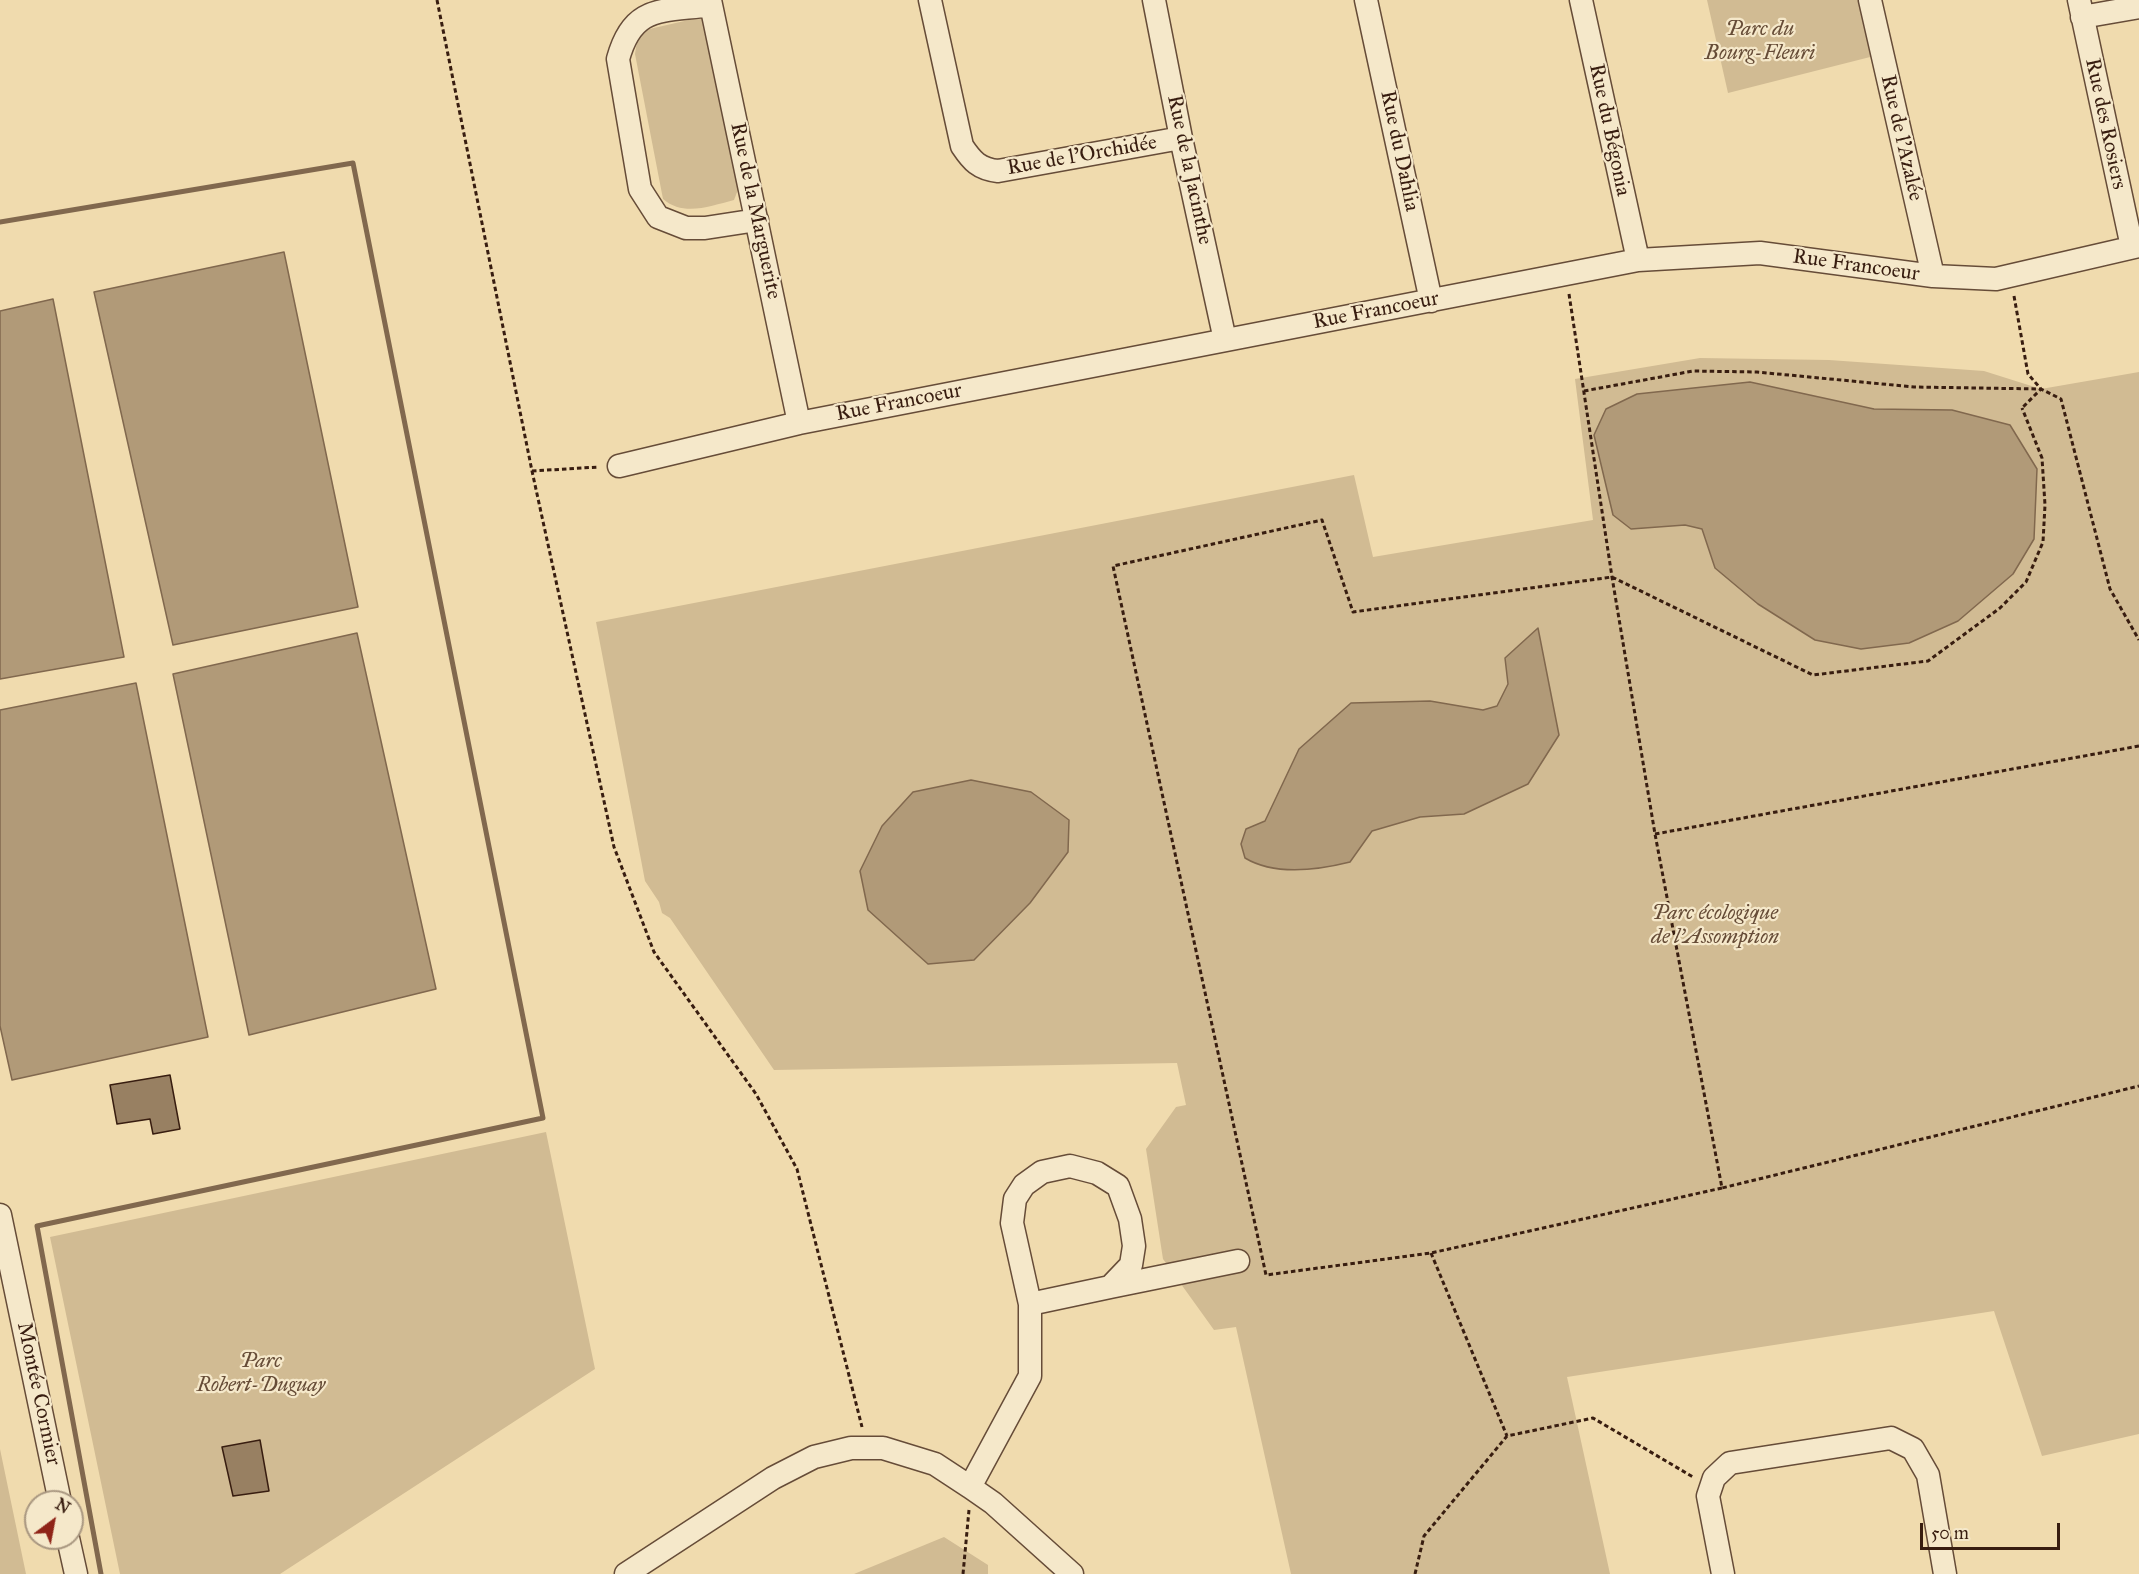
<!DOCTYPE html>
<html>
<head>
<meta charset="utf-8">
<style>
  body { margin:0 }
  #map { position:relative; width:2139px; height:1574px; overflow:hidden; background:#f0dbae; font-family:"IM FELL Great Primer",serif }
  canvas { display:block }
  .north { position:absolute; left:24px; top:1490px; width:60px; height:60px; box-sizing:border-box; background:#f5e8ca; border:2px solid #a99780; border-radius:50%; rotate:32deg; font-size:16px; font-weight:700; line-height:24px; text-align:center; color:#381d10 }
  .north::after { content:''; display:block; margin:auto; width:21px; height:27px; background:#8f2418; clip-path:polygon(50% 0,100% 100%,50% 72%,0 100%) }
  .scale { position:absolute; left:1920px; top:1523px; width:140px; height:27px; box-sizing:border-box; border:3px solid #381d10; border-top:0; padding-left:8px; font-size:18px; line-height:21px; white-space:nowrap; color:#381d10; -webkit-text-stroke:4px #f5e8ca; paint-order:stroke }
</style>
</head>
<body>
<div id="map">
<canvas width="2139" height="1574"></canvas>
<div class="north">N</div>
<div class="scale">50 m</div>
</div>
<script>
const g = document.querySelector('canvas').getContext('2d');
g.lineJoin = 'round';
function fillPath(path, color) {
  g.fillStyle = color;
  g.fill(path, 'evenodd');
}
function strokePath(path, color, width, dash) {
  g.strokeStyle = color;
  g.lineWidth = width;
  g.lineCap = dash ? 'butt' : 'round';
  g.setLineDash(dash || []);
  g.stroke(path);
}
function label(font, color, halo, rows, align = 'center') {
  g.font = font + ' "IM FELL Great Primer",serif';
  g.lineWidth = 4.5;
  g.setLineDash([]);
  g.textBaseline = 'middle';
  g.strokeStyle = halo;
  g.fillStyle = color;
  for (const [text, x, y, turn = 0] of rows) {
    g.save();
    g.translate(x, y);
    g.rotate((+turn || 0) * Math.PI / 180);
    g.textAlign = isNaN(turn) ? turn : align;
    if (halo) g.strokeText(text, 0, 0);
    g.fillText(text, 0, 0);
    g.restore();
  }
}
const green = new Path2D(`
  M 1707,0 L 1870,0 L 1882,54 L 1728,93 Z
  M 702,17 L 741,182 L 734,200 C 710,206 684,217 663,199 L 635,54 L 637,41 L 645,30 Z
  M 1700,358 L 1829,360 L 1984,371 L 2041,389 L 2139,372 L 2139,1434 L 2042,1456 L 1994,1311 L 1567,1377 L 1610,1574 L 1291,1574 L 1236,1327 L 1214,1330 L 1163,1259 L 1146,1149 L 1176,1107 L 1186,1105 L 1177,1063 L 774,1070 L 670,918 L 662,913 L 659,902 L 645,881 L 596,622 L 1354,475 L 1373,557 L 1593,520 L 1575,379 Z
  M 546,1132 L 595,1369 L 280,1574 L 120,1574 L 50,1237 Z
  M 0,1449 L 26,1574 L 0,1574 Z
  M 944,1537 L 988,1565 L 988,1574 L 854,1574 Z`);
const water = new Path2D(`
  M 284,252 L 358,607 L 173,645 L 94,292 Z
  M 53,299 L 124,657 L 0,679 L 0,311 Z
  M 1750,382 L 1874,409 L 1952,410 L 2010,425 L 2037,469 L 2034,539 L 2013,574 L 1958,621 L 1909,643 L 1861,649 L 1815,640 L 1758,604 L 1715,568 L 1702,529 L 1685,525 L 1631,529 L 1613,515 L 1594,435 L 1606,409 L 1637,394 Z
  M 1538,628 L 1559,735 L 1528,784 L 1464,814 L 1420,817 L 1372,831 L 1350,862 C 1318,870 1275,876 1245,858 L 1241,844 L 1246,829 L 1265,821 L 1299,749 L 1351,703 L 1430,701 L 1483,710 L 1497,706 L 1508,684 L 1505,658 Z
  M 357,633 L 436,989 L 249,1035 L 173,674 Z
  M 136,683 L 208,1037 L 12,1080 L 0,1026 L 0,710 Z
  M 971,780 L 1031,792 L 1069,820 L 1068,852 L 1030,903 L 974,960 L 928,964 L 868,910 L 860,871 L 882,826 L 913,792 Z`);
const stream = new Path2D(`
  M 0,222 L 353,163 L 543,1118 L 37,1226 L 101,1574`);
const building = new Path2D(`
  M 170,1075 L 180,1129 L 153,1134 L 150,1119 L 117,1124 L 110,1085 Z
  M 260,1440 L 269,1491 L 233,1496 L 222,1447 Z`);
const path = new Path2D(`
  M 437,0 L 532,471 L 614,847 L 654,952 L 756,1094 L 797,1169 L 862,1427
  M 1569,294 L 1612,577 L 1655,834 L 1722,1188 L 2139,1086
  M 2014,296 L 2028,374 L 2041,389 L 2061,399 L 2110,589 L 2139,640
  M 1584,391 L 1693,371 L 1757,372 L 1914,387 L 2041,389 L 2022,408
  M 532,471 L 599,467
  M 1655,834 L 2139,746
  M 1722,1188 L 1431,1253 L 1266,1275 L 1113,566 L 1322,520 L 1353,612 L 1612,577 L 1813,675 L 1928,661 L 2000,608 L 2026,582 L 2043,542 L 2045,505 L 2042,458 L 2022,408
  M 1431,1253 L 1507,1436
  M 963,1574 L 969,1510
  M 1415,1574 L 1424,1536 L 1507,1436 L 1593,1418 L 1693,1477`);
const street = new Path2D(`
  M 710,0 L 799,423
  M 930,0 L 962,146 C 972,161 979,169 998,171 L 1181,138
  M 1154,0 L 1181,138 L 1225,340
  M 1366,0 L 1431,301
  M 1581,0 L 1638,260
  M 1870,0 L 1933,276
  M 2079,0 L 2132,247
  M 711,5 C 662,12 633,4 618,59 L 640,189 L 658,217 L 686,228 L 705,228 L 757,220
  M 2082,17 L 2139,7
  M 619,466 L 799,423 L 1638,260 L 1760,253 L 1933,276 L 1996,279 L 2139,246
  M 0,1215 L 60,1502
  M 1110,1287 L 1238,1261
  M 970,1487 L 1030,1376 L 1030,1304 L 1012,1223 L 1015,1199 L 1024,1185 L 1042,1172 L 1070,1166 L 1097,1173 L 1118,1186 L 1130,1219 L 1134,1246 L 1131,1265 L 1110,1287 L 1030,1304
  M 68,1538 L 76,1574
  M 626,1574 L 773,1478 L 814,1457 L 851,1448 L 883,1448 L 935,1464 L 970,1487 L 993,1503 L 1072,1574
  M 1723,1574 L 1708,1496 L 1714,1478 L 1730,1463 L 1891,1438 L 1913,1449 L 1928,1475 L 1945,1574`);
const parkNames = [
  ["Parc du",1760,30],
  ["Bourg-Fleuri",1760,54],
  ["Parc écologique",1715,914],
  ["de l'Assomption",1715,938],
  ["Parc",261,1362],
  ["Robert-Duguay",261,1386]
];
const streetNames = [
  ["Rue des Rosiers",2105,124,78],
  ["Rue du Bégonia",1609,130,78],
  ["Rue de l'Azalée",1901,138,77],
  ["Rue du Dahlia",1399,151,78],
  ["Rue de l'Orchidée",1082,156,-10],
  ["Rue de la Jacinthe",1189,170,78],
  ["Rue de la Marguerite",755,211,78],
  ["Rue Francoeur",1856,266,8],
  ["Rue Francoeur",1376,311,-11],
  ["Rue Francoeur",899,403,-11],
  ["Montée Cormier",38,1394,78]
];
fillPath(green, '#d1bb93');
fillPath(water, '#b19a78');
strokePath(water, '#81684e', 1.5);
strokePath(stream, '#81684e', 5);
fillPath(building, '#988062');
strokePath(building, '#381d10', 1.5);
strokePath(street, '#664c38', 25);
strokePath(path, '#381d10', 3, [4.5, 3]);
strokePath(street, '#f5e8ca', 22);
label('italic 21px', '#664c37', '#f5e8ca', parkNames);
label('21px', '#381d10', '#f5e8ca', streetNames);
</script>
</body>
</html>
